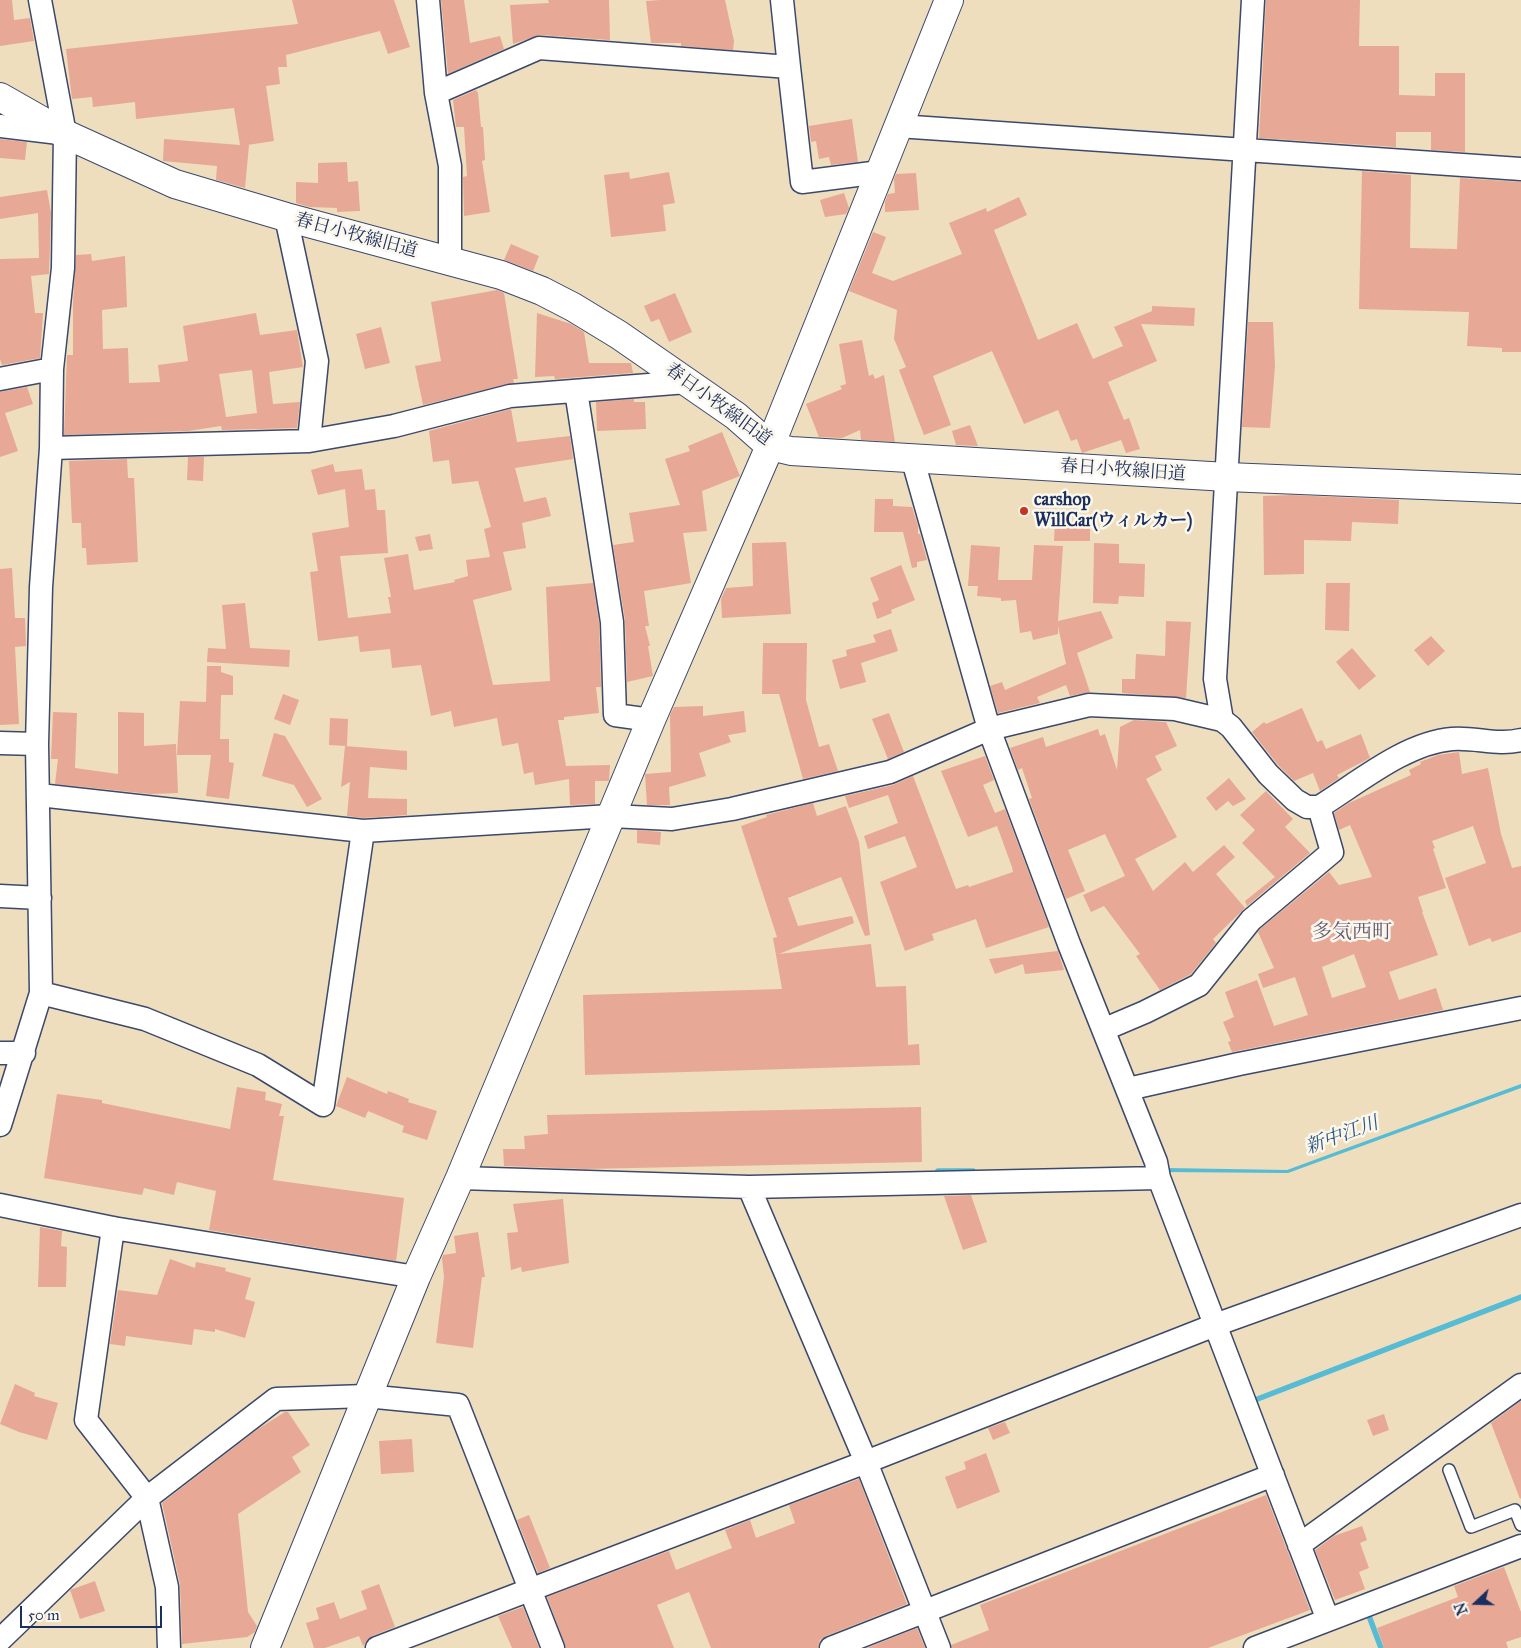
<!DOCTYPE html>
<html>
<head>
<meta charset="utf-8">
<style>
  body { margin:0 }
  #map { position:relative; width:1521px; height:1648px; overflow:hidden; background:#eedebd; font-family:"IM FELL Great Primer",serif }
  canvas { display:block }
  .north { position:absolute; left:1451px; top:1578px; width:50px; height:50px; -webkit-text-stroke:4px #fbf7ec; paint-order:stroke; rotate:249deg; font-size:14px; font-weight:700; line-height:20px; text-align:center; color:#1b2f5e }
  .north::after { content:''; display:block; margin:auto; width:18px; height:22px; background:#1b2f5e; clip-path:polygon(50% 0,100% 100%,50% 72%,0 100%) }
  .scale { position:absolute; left:20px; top:1606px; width:142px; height:22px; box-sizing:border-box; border:2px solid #1b2f5e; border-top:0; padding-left:6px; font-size:15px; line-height:18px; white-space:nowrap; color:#1b2f5e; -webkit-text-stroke:4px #fbf7ec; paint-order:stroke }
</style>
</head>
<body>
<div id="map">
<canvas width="1521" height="1648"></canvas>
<div class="north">N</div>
<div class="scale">50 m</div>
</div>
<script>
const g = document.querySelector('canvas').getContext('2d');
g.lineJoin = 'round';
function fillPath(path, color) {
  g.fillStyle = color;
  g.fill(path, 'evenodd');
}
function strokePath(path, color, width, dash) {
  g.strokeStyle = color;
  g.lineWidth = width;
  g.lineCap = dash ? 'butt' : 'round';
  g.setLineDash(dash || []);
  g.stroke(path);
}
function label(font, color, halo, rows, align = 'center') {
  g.font = font + ' "IM FELL Great Primer","Noto Serif JP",serif';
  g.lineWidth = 5;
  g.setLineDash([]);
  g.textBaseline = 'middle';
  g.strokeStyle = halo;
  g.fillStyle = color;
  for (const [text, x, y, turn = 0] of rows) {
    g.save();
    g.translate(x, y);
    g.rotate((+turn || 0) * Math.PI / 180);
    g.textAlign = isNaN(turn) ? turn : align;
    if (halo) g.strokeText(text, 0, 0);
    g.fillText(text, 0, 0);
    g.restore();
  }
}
const water = new Path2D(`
  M 1521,1084 L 1521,1088 L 1288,1173 L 1165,1172 L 1166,1168 L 1287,1170 Z`);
const stream = new Path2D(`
  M 938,1171 L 973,1171
  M 1255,1400 L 1521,1297
  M 1369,1616 L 1381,1648`);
const building = new Path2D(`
  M 0,0 L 12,0 L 14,20 L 30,18 L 34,41 L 0,46 Z
  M 292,0 L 394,0 L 410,47 L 388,54 L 380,31 L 286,55 L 287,67 L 278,67 L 280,84 L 266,86 L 274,141 L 247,145 L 249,145 L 245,188 L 216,180 L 217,166 L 163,161 L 164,139 L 240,145 L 234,108 L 136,119 L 135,102 L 93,107 L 92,97 L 72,99 L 66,49 L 298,24 Z
  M 441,0 L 464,0 L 470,43 L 500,36 L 504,49 L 448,74 Z
  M 548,0 L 609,0 L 610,40 L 540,35 L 513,44 L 510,5 L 549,3 Z
  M 660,0 L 725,0 L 734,41 L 733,50 L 681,46 L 681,43 L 651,43 L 646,1 Z
  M 1266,0 L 1360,0 L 1359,46 L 1399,46 L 1399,95 L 1435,96 L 1435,73 L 1465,73 L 1465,152 L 1431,150 L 1431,132 L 1396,132 L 1396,147 L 1259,138 Z
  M 476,90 L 478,93 L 481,127 L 483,127 L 485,160 L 482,161 L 490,212 L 464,216 L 463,177 L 467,176 L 464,127 L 456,127 L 453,100 Z
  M 852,119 L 858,162 L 831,165 L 829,157 L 819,159 L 816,141 L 811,142 L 809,126 Z
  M 0,139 L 27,142 L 25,160 L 0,158 Z
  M 347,162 L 348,182 L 358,181 L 360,211 L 337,212 L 337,208 L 309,207 L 296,203 L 296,182 L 318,183 L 318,163 Z
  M 1362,171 L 1411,175 L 1410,248 L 1457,249 L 1460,178 L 1521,182 L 1521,352 L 1502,352 L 1502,348 L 1467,346 L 1469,312 L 1359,309 Z
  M 629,172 L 630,179 L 669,172 L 675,203 L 663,205 L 666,231 L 611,237 L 604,175 Z
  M 916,173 L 919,210 L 885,212 L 885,202 L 888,194 L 895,193 L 894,179 L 896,174 Z
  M 47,190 L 51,213 L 49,274 L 31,276 L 35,313 L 43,313 L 40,358 L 2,365 L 0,359 L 0,259 L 39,258 L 38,213 L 0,219 L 0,197 Z
  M 844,193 L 849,208 L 846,214 L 825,217 L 820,200 Z
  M 1019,197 L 1027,215 L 994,230 L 1038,340 L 1077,323 L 1093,359 L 1123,346 L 1114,327 L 1152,311 L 1152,306 L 1195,308 L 1194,326 L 1141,324 L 1157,361 L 1108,382 L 1124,420 L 1129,418 L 1140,449 L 1126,453 L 1121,440 L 1082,453 L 1077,439 L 1071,441 L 1058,410 L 1024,424 L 992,351 L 933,376 L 951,425 L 924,435 L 899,370 L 906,367 L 894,339 L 897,310 L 849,291 L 873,232 L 886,237 L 872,273 L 893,281 L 962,254 L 949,223 L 986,208 L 987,212 Z
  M 511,244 L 539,256 L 533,271 L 504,260 Z
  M 91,254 L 92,261 L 125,256 L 127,307 L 102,310 L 103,349 L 128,348 L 129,383 L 160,382 L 158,365 L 188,361 L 183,326 L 256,313 L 260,335 L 297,330 L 303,367 L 269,372 L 273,404 L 300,402 L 297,428 L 222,430 L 221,426 L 188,431 L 64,435 L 67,355 L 73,355 L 73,302 L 76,255 ZM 252,370 L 257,413 L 226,417 L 219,374 Z
  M 497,290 L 504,293 L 518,379 L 513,379 L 514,383 L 423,405 L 415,366 L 441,361 L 431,302 Z
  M 675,293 L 692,332 L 669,342 L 659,319 L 651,322 L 644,306 Z
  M 537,313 L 571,324 L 584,332 L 589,363 L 631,363 L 633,373 L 555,379 L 554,376 L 535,377 Z
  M 1248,322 L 1273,322 L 1275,366 L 1270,428 L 1242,427 Z
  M 381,327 L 390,363 L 365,369 L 356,334 Z
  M 862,340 L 869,376 L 873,374 L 875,379 L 884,375 L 895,442 L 861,440 L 860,430 L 842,438 L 819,437 L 806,404 L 842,389 L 840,386 L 846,384 L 839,344 Z
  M 27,387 L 33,404 L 5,413 L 18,451 L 0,457 L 0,392 Z
  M 634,399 L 634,402 L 645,402 L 646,429 L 597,431 L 596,402 Z
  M 511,409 L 517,442 L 570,436 L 573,459 L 515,468 L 524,502 L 546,497 L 551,516 L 522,523 L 526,548 L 503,552 L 512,590 L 473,600 L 493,685 L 550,681 L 546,587 L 593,583 L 599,623 L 601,687 L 596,687 L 599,713 L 564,717 L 564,720 L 558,720 L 566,766 L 610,765 L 609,781 L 595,781 L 595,804 L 570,805 L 569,779 L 535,785 L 533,772 L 524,774 L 518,743 L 502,746 L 497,718 L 454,727 L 451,711 L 431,716 L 421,665 L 392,668 L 390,649 L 360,652 L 358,636 L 318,641 L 310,572 L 318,571 L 312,533 L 349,527 L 345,489 L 318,495 L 311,470 L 333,464 L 335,472 L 362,469 L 365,490 L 375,489 L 377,510 L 385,510 L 388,553 L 340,556 L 348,618 L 391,613 L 388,597 L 391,597 L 384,558 L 408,554 L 414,590 L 455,582 L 454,580 L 468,576 L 466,560 L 490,557 L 484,529 L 491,527 L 478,481 L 452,484 L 449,460 L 433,462 L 429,431 Z
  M 970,425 L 978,446 L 956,445 L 952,431 Z
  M 722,432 L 740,476 L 702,491 L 707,531 L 683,533 L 691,583 L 644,591 L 649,626 L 645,626 L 650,646 L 648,646 L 653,676 L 627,682 L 625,620 L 613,545 L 634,542 L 629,513 L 680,505 L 665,459 L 690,451 L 688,446 Z
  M 188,457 L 204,457 L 203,481 L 187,480 Z
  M 127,459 L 128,478 L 134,478 L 138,562 L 87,565 L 86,548 L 82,548 L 81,523 L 72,523 L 69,461 Z
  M 1292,495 L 1399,500 L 1398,524 L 1352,522 L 1351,541 L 1304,540 L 1304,574 L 1264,575 L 1263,496 Z
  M 875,499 L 893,499 L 893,506 L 912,507 L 918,526 L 918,534 L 920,534 L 927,560 L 917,562 L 917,567 L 912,568 L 903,532 L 874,532 Z
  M 1055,522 L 1090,523 L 1090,541 L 1054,541 Z
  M 430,534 L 433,549 L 419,551 L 415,537 Z
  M 786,542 L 791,614 L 722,618 L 721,599 L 726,588 L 753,586 L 752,543 Z
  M 1094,543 L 1119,544 L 1119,563 L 1145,564 L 1144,597 L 1119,596 L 1118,604 L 1093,603 Z
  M 971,545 L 1000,547 L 998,580 L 1032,580 L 1034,545 L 1063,546 L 1058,621 L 1101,611 L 1113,638 L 1077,653 L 1090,692 L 1070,696 L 1066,685 L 1037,697 L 1040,703 L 998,713 L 990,686 L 1002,682 L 1005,690 L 1066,664 L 1058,626 L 1058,634 L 1033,640 L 1031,631 L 1020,633 L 1016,600 L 1001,601 L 1001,598 L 977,596 L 978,586 L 968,586 Z
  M 901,565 L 915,600 L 891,610 L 892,613 L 877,619 L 872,603 L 879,600 L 870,578 Z
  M 12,568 L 15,618 L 25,618 L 26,646 L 15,647 L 19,724 L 0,725 L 0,569 Z
  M 1326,583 L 1350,583 L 1349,631 L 1325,630 Z
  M 245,603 L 250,648 L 290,650 L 289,667 L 207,662 L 208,648 L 226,649 L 222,605 Z
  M 1166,621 L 1191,622 L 1186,698 L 1122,693 L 1122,679 L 1135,679 L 1136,654 L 1165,656 Z
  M 891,629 L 898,651 L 861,663 L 866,682 L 840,689 L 832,660 L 847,656 L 846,650 L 876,642 L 873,635 Z
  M 1431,636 L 1445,651 L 1428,666 L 1414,650 Z
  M 763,643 L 807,643 L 806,700 L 819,747 L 829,744 L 838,771 L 803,779 L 779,694 L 762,694 Z
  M 1352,648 L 1376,676 L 1359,690 L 1336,662 Z
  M 207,666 L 221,666 L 221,672 L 233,676 L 233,695 L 221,695 L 220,739 L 229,739 L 229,762 L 234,763 L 229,799 L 206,796 L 211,755 L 177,755 L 180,701 L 206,702 Z
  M 283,694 L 299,700 L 290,725 L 274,719 Z
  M 703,706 L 703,716 L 744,711 L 746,732 L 728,735 L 731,742 L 699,753 L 706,776 L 669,787 L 670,805 L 647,805 L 645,774 L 671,772 L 670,715 L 674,707 Z
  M 1302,708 L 1317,742 L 1322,740 L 1326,749 L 1361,734 L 1370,758 L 1337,775 L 1339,778 L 1320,791 L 1313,773 L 1294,781 L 1278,765 L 1252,732 L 1264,722 L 1266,724 Z
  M 53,712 L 77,713 L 75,768 L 118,774 L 118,712 L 144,713 L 144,746 L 176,744 L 178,793 L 151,794 L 55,784 L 58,759 L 51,759 Z
  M 889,713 L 904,752 L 888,759 L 872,719 Z
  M 330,718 L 348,719 L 347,746 L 329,745 Z
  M 1134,720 L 1166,722 L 1177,746 L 1155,756 L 1162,770 L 1146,779 L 1177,837 L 1135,859 L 1153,891 L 1185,862 L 1193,872 L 1224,845 L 1235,857 L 1216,874 L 1245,908 L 1213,939 L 1216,943 L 1191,974 L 1160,990 L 1136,956 L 1140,954 L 1104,906 L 1091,912 L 1083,895 L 1125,876 L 1105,834 L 1068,850 L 1085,891 L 1066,899 L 1029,799 L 1032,798 L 1022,768 L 1018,770 L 1010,748 L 1043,737 L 1046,747 L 1098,729 L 1100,736 L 1105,734 L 1117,770 L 1120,727 Z
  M 274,733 L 285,736 L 322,799 L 307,807 L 294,785 L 262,776 Z
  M 345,746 L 407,751 L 407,770 L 370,767 L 368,798 L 407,799 L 407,815 L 363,818 L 347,816 L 350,782 L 341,787 Z
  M 1459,752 L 1462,774 L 1488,768 L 1501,834 L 1512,868 L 1521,866 L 1521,932 L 1492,942 L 1490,938 L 1469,946 L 1445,878 L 1486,863 L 1473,826 L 1432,841 L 1435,848 L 1433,849 L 1446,888 L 1418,897 L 1423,912 L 1422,912 L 1438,955 L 1389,972 L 1399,1000 L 1436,988 L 1443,1010 L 1232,1052 L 1228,1042 L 1231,1041 L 1223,1022 L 1234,1017 L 1225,992 L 1257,980 L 1274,1026 L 1308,1015 L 1295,977 L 1263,988 L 1258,974 L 1274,968 L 1258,932 L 1260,929 L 1329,872 L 1339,885 L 1372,877 L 1350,825 L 1339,830 L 1334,813 L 1349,803 L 1411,775 L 1409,770 L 1421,764 L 1420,762 L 1438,755 ZM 1354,954 L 1366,987 L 1332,998 L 1322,967 Z
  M 985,756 L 994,780 L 983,785 L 995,813 L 1005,809 L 1049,927 L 986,948 L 976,919 L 932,934 L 934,940 L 905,951 L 880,882 L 917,867 L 905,836 L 868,849 L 864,836 L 898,823 L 888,795 L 849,808 L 845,796 L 893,785 L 913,776 L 956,889 L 968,885 L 969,887 L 1013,872 L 1012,867 L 997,826 L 968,837 L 941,771 Z
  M 1229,778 L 1246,799 L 1233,806 L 1228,801 L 1216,811 L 1206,798 Z
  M 1266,791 L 1293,819 L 1285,827 L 1310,853 L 1247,906 L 1245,901 L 1275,877 L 1242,843 L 1255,830 L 1240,815 Z
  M 813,803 L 817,816 L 846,806 L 859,842 L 870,935 L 865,936 L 841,877 L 788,898 L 798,926 L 852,916 L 854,923 L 779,954 L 871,944 L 876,987 L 906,986 L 908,1045 L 919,1044 L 920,1065 L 585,1075 L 583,995 L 782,989 L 773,938 L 777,937 L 741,826 L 767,817 L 766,815 Z
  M 637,830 L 661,832 L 660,845 L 637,843 Z
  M 1058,951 L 1064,970 L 1025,974 L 1023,964 L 995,974 L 989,959 Z
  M 347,1077 L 387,1094 L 388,1091 L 409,1099 L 408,1102 L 437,1111 L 427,1140 L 402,1132 L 404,1126 L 368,1111 L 365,1118 L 336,1106 Z
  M 237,1087 L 266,1092 L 265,1100 L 282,1104 L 279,1116 L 284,1116 L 273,1180 L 404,1198 L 396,1261 L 209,1230 L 216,1191 L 177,1182 L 174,1195 L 144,1188 L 142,1195 L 44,1178 L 57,1094 L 102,1100 L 102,1103 L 230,1129 Z
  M 921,1107 L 922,1162 L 584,1169 L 504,1166 L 503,1149 L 525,1149 L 524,1136 L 548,1134 L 547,1115 Z
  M 971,1195 L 987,1242 L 963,1250 L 944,1196 Z
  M 563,1199 L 569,1263 L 522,1272 L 521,1267 L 511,1270 L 507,1233 L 518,1232 L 513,1204 Z
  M 40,1227 L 62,1231 L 61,1246 L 67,1247 L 66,1287 L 38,1287 Z
  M 478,1232 L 485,1277 L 482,1277 L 473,1348 L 436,1343 L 444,1277 L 442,1258 L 443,1255 L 456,1253 L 454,1236 Z
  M 170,1259 L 195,1268 L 196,1262 L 226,1268 L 225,1271 L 251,1278 L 245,1299 L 255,1302 L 245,1338 L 215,1329 L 215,1332 L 194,1329 L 192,1345 L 126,1336 L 125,1346 L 110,1344 L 118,1290 L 157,1295 Z
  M 15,1384 L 35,1393 L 34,1396 L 58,1403 L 47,1440 L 19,1432 L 0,1424 Z
  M 1521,1401 L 1521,1498 L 1520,1499 L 1491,1423 Z
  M 285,1412 L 288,1412 L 310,1445 L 292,1457 L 301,1472 L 238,1514 L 248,1612 L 257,1626 L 255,1632 L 247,1637 L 182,1644 L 180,1584 L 162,1503 L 258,1429 Z
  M 1384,1414 L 1389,1430 L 1373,1436 L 1367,1420 Z
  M 1005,1422 L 1010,1433 L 993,1440 L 988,1428 Z
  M 412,1439 L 414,1472 L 381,1474 L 379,1441 Z
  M 986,1453 L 1000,1492 L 957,1509 L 945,1477 L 966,1469 L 964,1462 Z
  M 859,1479 L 907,1604 L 826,1636 L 820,1640 L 818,1648 L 711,1648 L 689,1592 L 657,1605 L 674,1648 L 566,1648 L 547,1597 L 669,1551 L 676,1570 L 732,1548 L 725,1530 L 750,1520 L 756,1538 L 795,1523 L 789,1505 Z
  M 1266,1495 L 1310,1610 L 1208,1648 L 952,1648 L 951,1645 L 989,1630 L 980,1605 Z
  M 529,1515 L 550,1568 L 538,1573 L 517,1520 Z
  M 1362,1526 L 1367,1540 L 1360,1543 L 1369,1568 L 1359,1572 L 1365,1589 L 1335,1600 L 1315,1550 L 1334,1536 Z
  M 1504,1567 L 1521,1612 L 1521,1637 L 1506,1642 L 1508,1648 L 1384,1648 L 1377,1628 L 1458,1597 L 1454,1586 Z
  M 95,1581 L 105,1611 L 80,1619 L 70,1590 Z
  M 379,1584 L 395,1627 L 372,1636 L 363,1646 L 359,1636 L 325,1648 L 314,1648 L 306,1623 L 319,1619 L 316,1608 L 334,1602 L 340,1619 L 367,1609 L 361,1591 Z
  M 523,1607 L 539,1648 L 512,1648 L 498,1616 Z
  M 917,1628 L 925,1648 L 867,1648 Z`);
const service = new Path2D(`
  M 1449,1470 L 1471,1527 L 1515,1510 L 1521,1525`);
const minor = new Path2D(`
  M 428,0 L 436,93 L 450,166 L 450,261
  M 789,67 L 802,182 L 880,172
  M 436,93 L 539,48 L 789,67 L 782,0
  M 0,126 L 59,133
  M 898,126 L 1521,169
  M 286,217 L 317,361 L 309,441
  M 0,379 L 52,369
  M 576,391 L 612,622 L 615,715 L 651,720
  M 51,448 L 309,441 L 394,426 L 510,396 L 687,382
  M 912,457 L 989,729 L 1069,944 L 1156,1162 L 1159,1178 L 1328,1620
  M 1222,720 L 1215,679 L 1253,0
  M 0,743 L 37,744
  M 39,795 L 363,831 L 611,816 L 672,819 L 732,809 L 890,772 L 989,729 L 1089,705 L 1175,709 L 1222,720 L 1231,727 L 1268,774 L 1295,800 L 1307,807 L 1319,807 C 1358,783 1405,743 1452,739 C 1475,737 1498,746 1521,740
  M 0,896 L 40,898
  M 41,993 L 145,1019 L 258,1065 L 323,1105 L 363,831
  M 1105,1029 L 1145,1012 L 1199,985 L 1251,920 L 1332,852 L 1319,807
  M 0,1053 L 24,1053
  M 1128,1089 L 1239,1064 L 1521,1008
  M 0,1125 L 41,993 L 37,744 L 41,587 L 51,448 L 52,369 L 63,268 L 65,134 L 40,0
  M 460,1178 L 749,1187 L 1159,1178
  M 749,1187 L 866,1462 L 939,1648
  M 0,1205 L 113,1228 L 416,1277
  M 113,1228 L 86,1420 L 147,1498 L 167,1587 L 169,1648
  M 1299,1545 L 1521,1385
  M 0,1640 L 147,1498 L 276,1399 L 366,1396 L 458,1405 L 553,1648
  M 377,1648 L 866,1462 L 1215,1325 L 1521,1215
  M 831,1648 L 1273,1475
  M 1255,1648 L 1521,1546`);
const tertiary = new Path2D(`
  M 0,97 L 65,134 L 175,184 L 286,217 L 501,275 L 542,291 L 573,307 L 619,335 L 736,416 L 770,446 L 791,451 L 1227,477 L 1521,489
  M 265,1648 L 416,1277 L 460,1178 L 651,720 L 770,446 L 949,0`);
const markers = [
  [1024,511,5,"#c8321e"]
];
const streetNames = [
  ["春日小牧線旧道",356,236,15],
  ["春日小牧線旧道",718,405,36],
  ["春日小牧線旧道",1123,471,4]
];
const poiNames = [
  ["carshop",1034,501],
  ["WillCar(ウィルカー)",1034,522]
];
const waterNames = [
  ["新中江川",1342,1136,-20]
];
const quarterNames = [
  ["多気西町",1352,933]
];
fillPath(water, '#56bbd4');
strokePath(stream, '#56bbd4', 5.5);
fillPath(building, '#e7a896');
strokePath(service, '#3b496c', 14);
strokePath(minor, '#3b496c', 25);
strokePath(tertiary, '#3b496c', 30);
strokePath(service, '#fff', 11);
strokePath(minor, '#fff', 22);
strokePath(tertiary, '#fff', 28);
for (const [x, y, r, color] of markers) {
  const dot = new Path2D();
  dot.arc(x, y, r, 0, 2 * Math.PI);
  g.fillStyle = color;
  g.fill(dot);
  strokePath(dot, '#fbf7ec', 2);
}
label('18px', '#1b2f5e', '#fbf7ec', streetNames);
label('bold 18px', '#1b2f5e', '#fbf7ec', poiNames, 'left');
label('italic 19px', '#2d5981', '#fbf7ec', waterNames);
label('20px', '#625972', '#fbf7ec', quarterNames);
</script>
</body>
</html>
